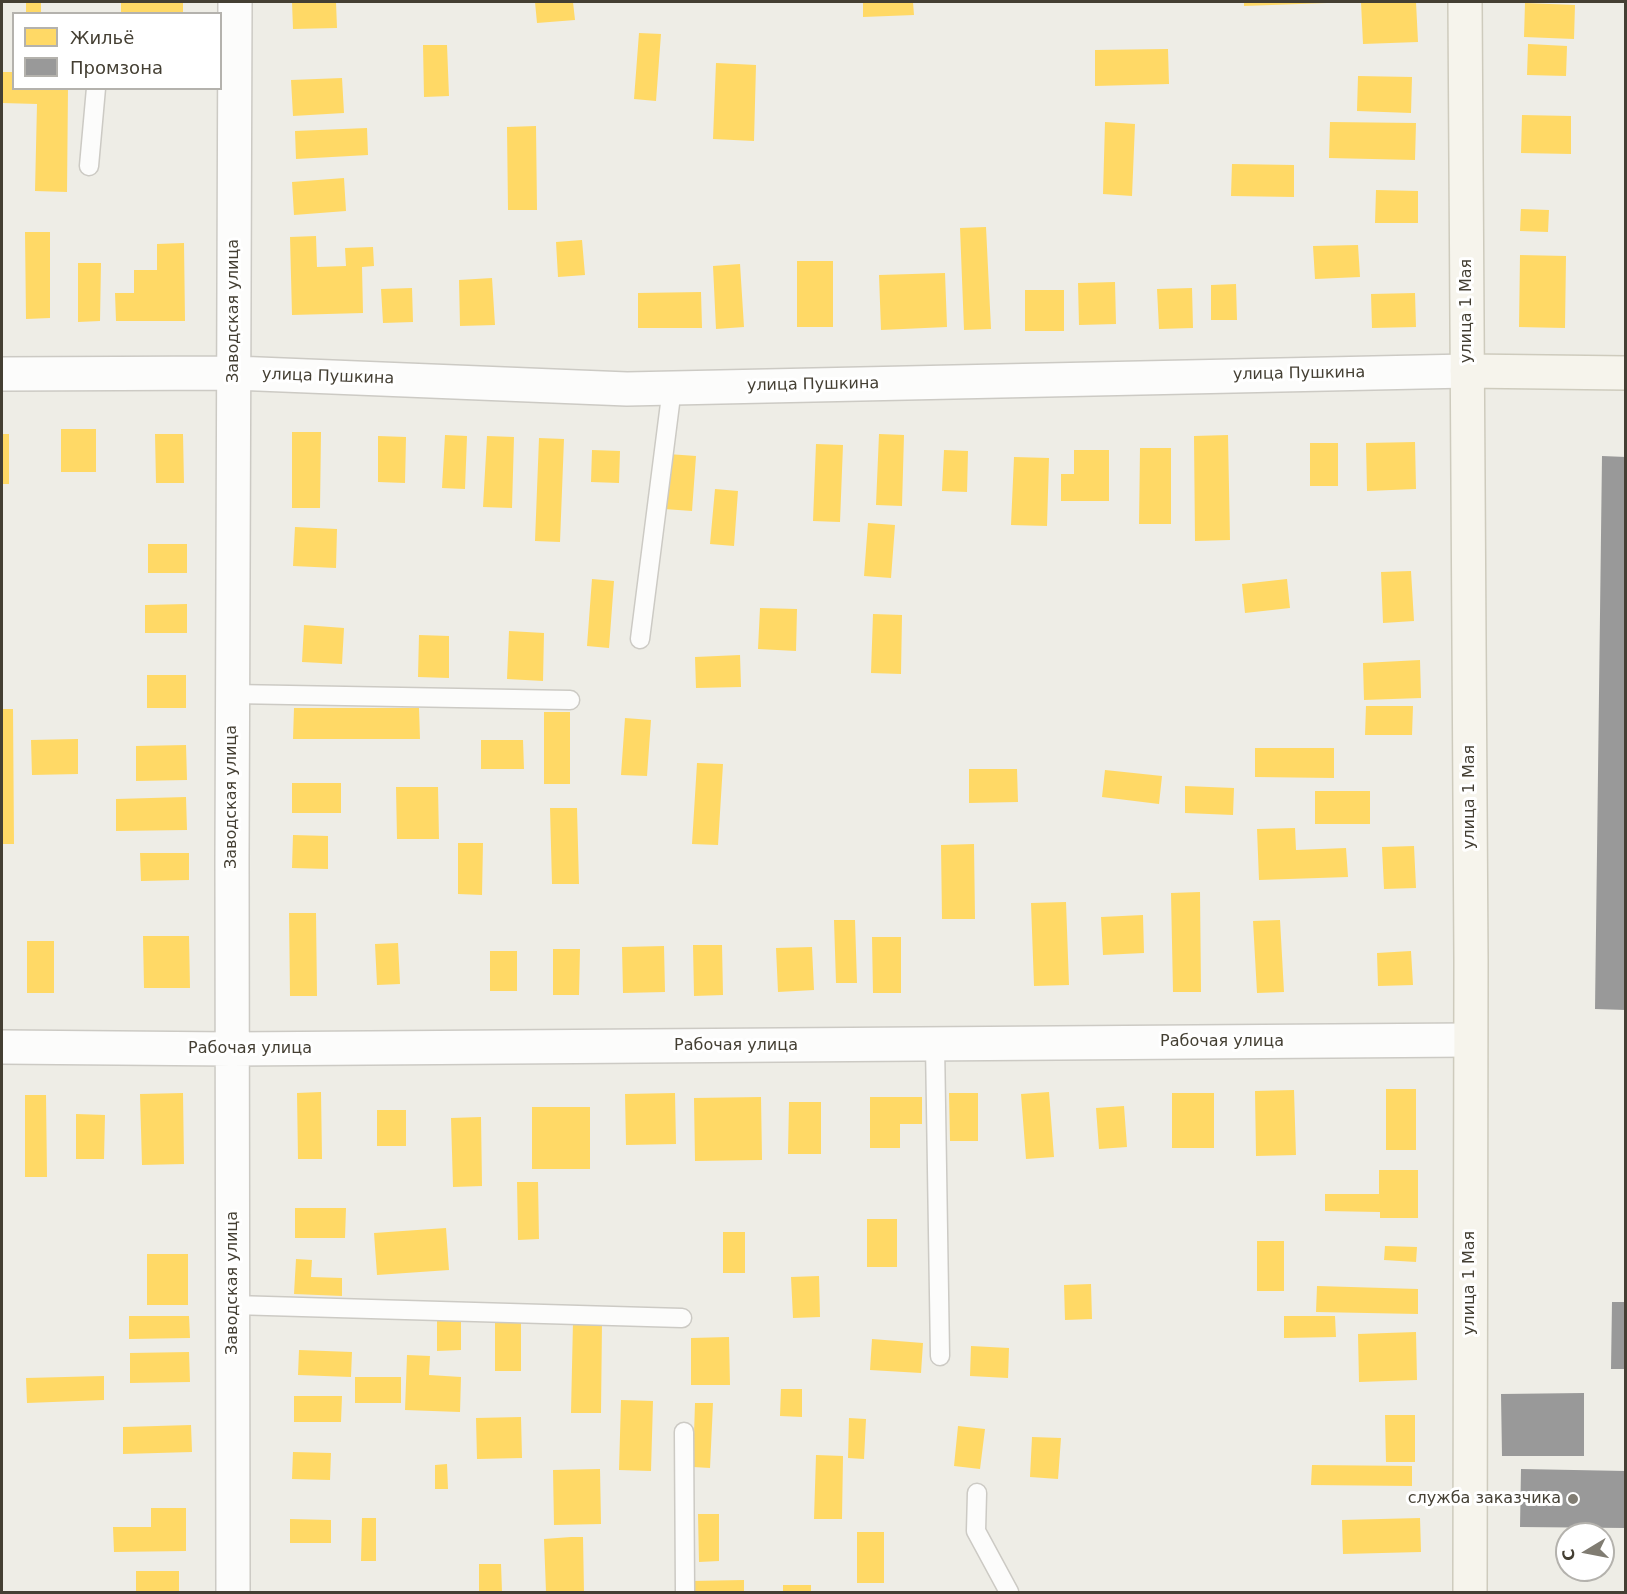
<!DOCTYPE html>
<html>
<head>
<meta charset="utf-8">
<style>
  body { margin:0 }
  #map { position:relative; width:1627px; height:1594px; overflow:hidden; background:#eeede6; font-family:"DejaVu Sans",sans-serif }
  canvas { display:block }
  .frame { position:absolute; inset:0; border:3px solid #443f33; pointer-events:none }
  .legend { position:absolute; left:12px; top:12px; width:210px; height:78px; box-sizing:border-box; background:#fff; border:2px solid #b4b2ad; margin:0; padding:8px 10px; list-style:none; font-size:18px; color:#443f33 }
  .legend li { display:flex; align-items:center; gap:12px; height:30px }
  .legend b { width:30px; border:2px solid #b4b2ad }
  .north { position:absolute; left:1555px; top:1522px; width:60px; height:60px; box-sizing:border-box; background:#fff; border:2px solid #b4b2ad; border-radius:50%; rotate:260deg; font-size:16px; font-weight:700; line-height:24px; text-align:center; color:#443f33 }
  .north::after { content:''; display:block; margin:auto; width:21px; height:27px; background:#807c72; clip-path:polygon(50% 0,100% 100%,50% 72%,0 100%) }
</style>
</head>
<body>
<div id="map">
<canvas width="1627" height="1594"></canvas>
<div class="frame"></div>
<ul class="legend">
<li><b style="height:16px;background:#ffd966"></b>Жильё</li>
<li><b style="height:16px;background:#999"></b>Промзона</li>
</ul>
<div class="north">С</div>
</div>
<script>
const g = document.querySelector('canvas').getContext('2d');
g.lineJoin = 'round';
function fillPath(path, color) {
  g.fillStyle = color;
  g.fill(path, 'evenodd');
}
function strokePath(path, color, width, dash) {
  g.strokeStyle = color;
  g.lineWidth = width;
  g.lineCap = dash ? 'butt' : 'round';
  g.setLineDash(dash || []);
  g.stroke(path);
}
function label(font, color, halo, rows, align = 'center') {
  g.font = font + ' "DejaVu Sans",sans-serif';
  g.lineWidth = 6;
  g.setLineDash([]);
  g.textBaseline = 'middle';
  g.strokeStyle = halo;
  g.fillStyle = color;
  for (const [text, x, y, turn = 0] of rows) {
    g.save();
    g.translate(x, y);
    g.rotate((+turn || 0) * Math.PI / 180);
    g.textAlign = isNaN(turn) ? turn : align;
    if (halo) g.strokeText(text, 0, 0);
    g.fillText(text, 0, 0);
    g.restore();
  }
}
const homes = new Path2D(`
  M 26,2 L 41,2 L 41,14 L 26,14 Z
  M 121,2 L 183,2 L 183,14 L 121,14 Z
  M 292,2 L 336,2 L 337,28 L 293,29 Z
  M 535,2 L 573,2 L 575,20 L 537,23 Z
  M 863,2 L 913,2 L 914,15 L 863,17 Z
  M 1244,2 L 1327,2 L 1327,3 L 1244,6 Z
  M 1361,2 L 1416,2 L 1418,42 L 1363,44 Z
  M 1525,3 L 1575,5 L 1574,39 L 1524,37 Z
  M 639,33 L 661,34 L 656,101 L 634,99 Z
  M 1528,44 L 1567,46 L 1566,76 L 1527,75 Z
  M 423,45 L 447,45 L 449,96 L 424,97 Z
  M 1168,49 L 1169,84 L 1095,86 L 1095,50 Z
  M 716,63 L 756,65 L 754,141 L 713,139 Z
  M 2,72 L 14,72 L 14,88 L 68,88 L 67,192 L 35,191 L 37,104 L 2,103 Z
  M 1358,76 L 1412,77 L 1411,113 L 1357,111 Z
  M 342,78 L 344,113 L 293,116 L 291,80 Z
  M 1522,115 L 1571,116 L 1571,154 L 1521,153 Z
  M 1105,122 L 1135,124 L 1132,196 L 1103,194 Z
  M 1330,122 L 1416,123 L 1415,160 L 1329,158 Z
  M 536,126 L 537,210 L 508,210 L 507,127 Z
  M 367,128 L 368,155 L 296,159 L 295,131 Z
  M 1232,164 L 1294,165 L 1294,197 L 1231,196 Z
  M 344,178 L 346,211 L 294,215 L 292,182 Z
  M 1376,190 L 1418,191 L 1418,223 L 1375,223 Z
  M 1521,209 L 1549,210 L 1548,232 L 1520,231 Z
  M 986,227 L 991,329 L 964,330 L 960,228 Z
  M 25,232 L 50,232 L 50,318 L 26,319 Z
  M 316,236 L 317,267 L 346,266 L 345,248 L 373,247 L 374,266 L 362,267 L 363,313 L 292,315 L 290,237 Z
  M 582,240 L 585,275 L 558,277 L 556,242 Z
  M 184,243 L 185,321 L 116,321 L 115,293 L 134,293 L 134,270 L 157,270 L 157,244 Z
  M 1358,245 L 1360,277 L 1315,279 L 1313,246 Z
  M 1520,255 L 1566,256 L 1565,328 L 1519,327 Z
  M 797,261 L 833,261 L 833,327 L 797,327 Z
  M 78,263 L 101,263 L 100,321 L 78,322 Z
  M 740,264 L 744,327 L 716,329 L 713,266 Z
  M 945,273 L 947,327 L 881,330 L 879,275 Z
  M 492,278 L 495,325 L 460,326 L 459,280 Z
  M 1115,282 L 1116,324 L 1079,325 L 1078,283 Z
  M 1236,284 L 1237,320 L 1211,320 L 1211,285 Z
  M 412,288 L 413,322 L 383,323 L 381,289 Z
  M 1192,288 L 1193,328 L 1159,329 L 1157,289 Z
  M 1025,290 L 1064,290 L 1064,331 L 1025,331 Z
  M 701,292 L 702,328 L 638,328 L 638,293 Z
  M 1415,293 L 1416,327 L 1372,328 L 1371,294 Z
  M 61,429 L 96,429 L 96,472 L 61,472 Z
  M 292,432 L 321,432 L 320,508 L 292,508 Z
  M 2,434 L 9,434 L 9,484 L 2,484 Z
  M 155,434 L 183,434 L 184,483 L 156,483 Z
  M 879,434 L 904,435 L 902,506 L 876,505 Z
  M 445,435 L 467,436 L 465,489 L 442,488 Z
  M 1228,435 L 1230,540 L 1195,541 L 1194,436 Z
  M 378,436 L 406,437 L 405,483 L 378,482 Z
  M 487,436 L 514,437 L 512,508 L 483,507 Z
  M 539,438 L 564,439 L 560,542 L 535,541 Z
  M 1415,442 L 1416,489 L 1367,491 L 1366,443 Z
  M 1310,443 L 1338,443 L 1338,486 L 1310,486 Z
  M 816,444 L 843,445 L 840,522 L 813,521 Z
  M 1140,448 L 1171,448 L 1171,524 L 1139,524 Z
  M 592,450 L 620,451 L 619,483 L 591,482 Z
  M 944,450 L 968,451 L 967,492 L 942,491 Z
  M 1074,450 L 1109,450 L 1109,501 L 1061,501 L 1061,474 L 1074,474 Z
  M 668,454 L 696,456 L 692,511 L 664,509 Z
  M 1014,457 L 1049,458 L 1047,526 L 1011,525 Z
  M 715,489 L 738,491 L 734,546 L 710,544 Z
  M 868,523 L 895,525 L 891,578 L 864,576 Z
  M 295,527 L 337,529 L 336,568 L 293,566 Z
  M 148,544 L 187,544 L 187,573 L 148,573 Z
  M 1411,571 L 1414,621 L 1383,623 L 1381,572 Z
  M 592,579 L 614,581 L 609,648 L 587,646 Z
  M 1287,579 L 1290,608 L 1245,613 L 1242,584 Z
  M 187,604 L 187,633 L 145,633 L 145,605 Z
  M 760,608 L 797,609 L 796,651 L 758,649 Z
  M 873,614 L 902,615 L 901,674 L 871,673 Z
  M 304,625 L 344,628 L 342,664 L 302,662 Z
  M 509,631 L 544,633 L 543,681 L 507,679 Z
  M 419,635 L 449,636 L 449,678 L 418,677 Z
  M 740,655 L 741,687 L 696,688 L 695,657 Z
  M 1420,660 L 1421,698 L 1364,700 L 1363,663 Z
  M 147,675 L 186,675 L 186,708 L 147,708 Z
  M 1366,706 L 1413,706 L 1412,735 L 1365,735 Z
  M 294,708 L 419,708 L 420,739 L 293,739 Z
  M 2,709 L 13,709 L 14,844 L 2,844 Z
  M 544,712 L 570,712 L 570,784 L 544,784 Z
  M 625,718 L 651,720 L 647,776 L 621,775 Z
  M 78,739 L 78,774 L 32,775 L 31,740 Z
  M 481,740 L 523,740 L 524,769 L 481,769 Z
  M 186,745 L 187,780 L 136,781 L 136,746 Z
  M 1255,748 L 1334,748 L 1334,778 L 1255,777 Z
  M 697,763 L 723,764 L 718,845 L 692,844 Z
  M 969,769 L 1017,769 L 1018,802 L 969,803 Z
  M 1105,770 L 1162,776 L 1159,804 L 1102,797 Z
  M 292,783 L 341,783 L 341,813 L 292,813 Z
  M 1185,786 L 1234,788 L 1233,815 L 1185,813 Z
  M 396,787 L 438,787 L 439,839 L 397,839 Z
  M 1315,791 L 1370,791 L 1370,824 L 1315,824 Z
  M 186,797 L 187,830 L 116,831 L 116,799 Z
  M 550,808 L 577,808 L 579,884 L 552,884 Z
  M 1295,828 L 1296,850 L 1346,848 L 1348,877 L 1259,880 L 1257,829 Z
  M 293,835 L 328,836 L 328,869 L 292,868 Z
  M 458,843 L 483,843 L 482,895 L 458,894 Z
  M 974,844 L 975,919 L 942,919 L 941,845 Z
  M 1414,846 L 1416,888 L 1384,889 L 1382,847 Z
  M 140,853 L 189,853 L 189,880 L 141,881 Z
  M 1200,892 L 1201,992 L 1173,992 L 1171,893 Z
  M 1066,902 L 1069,985 L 1034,986 L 1031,903 Z
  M 289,913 L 316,913 L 317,996 L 290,996 Z
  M 1143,915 L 1144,953 L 1103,955 L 1101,917 Z
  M 834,920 L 855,920 L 857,983 L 836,983 Z
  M 1280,920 L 1284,992 L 1257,993 L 1253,921 Z
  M 143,936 L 189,936 L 190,988 L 144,988 Z
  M 872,937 L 901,937 L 901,993 L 873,993 Z
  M 27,941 L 54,941 L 54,993 L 27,993 Z
  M 398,943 L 400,984 L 377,985 L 375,944 Z
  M 693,945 L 722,945 L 723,995 L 694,996 Z
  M 664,946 L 665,992 L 623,993 L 622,947 Z
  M 812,947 L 814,990 L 778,992 L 776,948 Z
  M 553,949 L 580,949 L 579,995 L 553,995 Z
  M 490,951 L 517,951 L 517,991 L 490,991 Z
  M 1411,951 L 1413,985 L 1378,986 L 1377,953 Z
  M 1386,1089 L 1416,1089 L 1416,1150 L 1386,1150 Z
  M 1294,1090 L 1296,1155 L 1256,1156 L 1255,1091 Z
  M 321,1092 L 322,1159 L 298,1159 L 297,1093 Z
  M 1049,1092 L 1054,1157 L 1026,1159 L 1021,1094 Z
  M 183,1093 L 184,1164 L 142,1165 L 140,1094 Z
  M 675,1093 L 676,1144 L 626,1145 L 625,1094 Z
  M 949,1093 L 978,1093 L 978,1141 L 950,1141 Z
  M 1172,1093 L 1214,1093 L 1214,1148 L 1172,1148 Z
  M 25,1095 L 46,1095 L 47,1177 L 25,1177 Z
  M 761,1097 L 762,1160 L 695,1161 L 694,1098 Z
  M 870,1097 L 922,1097 L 922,1124 L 900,1124 L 900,1148 L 870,1148 Z
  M 789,1102 L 821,1102 L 821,1154 L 788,1154 Z
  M 1124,1106 L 1127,1147 L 1099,1149 L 1096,1108 Z
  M 532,1107 L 590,1107 L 590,1169 L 532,1169 Z
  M 377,1110 L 406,1110 L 406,1146 L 377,1146 Z
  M 76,1114 L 105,1115 L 104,1159 L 76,1159 Z
  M 481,1117 L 482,1186 L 453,1187 L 451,1118 Z
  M 1379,1170 L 1418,1170 L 1418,1218 L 1380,1218 L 1380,1212 L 1325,1211 L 1325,1194 L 1379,1194 Z
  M 517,1182 L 538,1182 L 539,1239 L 518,1240 Z
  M 295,1208 L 346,1208 L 345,1238 L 295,1238 Z
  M 867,1219 L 897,1219 L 897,1267 L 867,1267 Z
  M 446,1228 L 449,1270 L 377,1275 L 374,1233 Z
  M 723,1232 L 745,1232 L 745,1273 L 723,1273 Z
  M 1257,1241 L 1284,1241 L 1284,1291 L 1257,1291 Z
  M 1385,1246 L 1417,1247 L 1416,1262 L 1384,1260 Z
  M 147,1254 L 188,1254 L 188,1305 L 147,1305 Z
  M 296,1259 L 312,1260 L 311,1277 L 342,1278 L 342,1296 L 294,1294 Z
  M 819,1276 L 820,1317 L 793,1318 L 791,1277 Z
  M 1091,1284 L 1092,1319 L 1065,1320 L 1064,1285 Z
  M 1317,1286 L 1418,1289 L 1418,1314 L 1316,1312 Z
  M 129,1316 L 189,1316 L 190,1338 L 129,1339 Z
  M 1284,1316 L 1335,1316 L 1336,1337 L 1284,1338 Z
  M 461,1319 L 461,1350 L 437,1351 L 437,1320 Z
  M 573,1321 L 602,1322 L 601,1413 L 571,1413 Z
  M 495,1322 L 521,1322 L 521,1371 L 495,1371 Z
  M 1416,1332 L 1417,1380 L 1359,1382 L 1358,1334 Z
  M 729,1337 L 730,1385 L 691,1385 L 691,1338 Z
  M 872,1339 L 923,1343 L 921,1373 L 870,1370 Z
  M 971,1346 L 1009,1348 L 1008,1378 L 970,1376 Z
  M 299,1350 L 352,1352 L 351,1377 L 298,1375 Z
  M 189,1352 L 190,1382 L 130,1383 L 130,1353 Z
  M 407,1355 L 430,1356 L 429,1375 L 461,1377 L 460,1412 L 405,1410 Z
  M 104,1376 L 104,1400 L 27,1403 L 26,1378 Z
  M 355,1377 L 401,1377 L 401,1403 L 355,1403 Z
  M 781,1389 L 802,1389 L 802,1417 L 780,1416 Z
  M 294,1396 L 342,1396 L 341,1422 L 294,1422 Z
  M 621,1400 L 653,1401 L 651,1471 L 619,1470 Z
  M 695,1403 L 713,1403 L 710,1468 L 693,1467 Z
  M 1385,1415 L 1415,1415 L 1415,1462 L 1386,1462 Z
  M 521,1417 L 522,1458 L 477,1459 L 476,1418 Z
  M 849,1418 L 866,1419 L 864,1459 L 848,1458 Z
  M 191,1425 L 192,1452 L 123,1454 L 123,1427 Z
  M 958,1426 L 985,1429 L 980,1469 L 954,1466 Z
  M 1032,1437 L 1061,1438 L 1058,1479 L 1030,1477 Z
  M 293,1452 L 331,1453 L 330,1480 L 292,1479 Z
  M 816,1455 L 843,1456 L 842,1519 L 814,1519 Z
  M 447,1464 L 448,1489 L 435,1489 L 435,1465 Z
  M 1312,1465 L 1412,1466 L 1412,1486 L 1311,1485 Z
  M 600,1469 L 601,1524 L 554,1525 L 553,1470 Z
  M 151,1508 L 186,1508 L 186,1551 L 114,1552 L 113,1527 L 151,1527 Z
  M 698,1514 L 719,1514 L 719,1561 L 699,1562 Z
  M 362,1518 L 376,1518 L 376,1561 L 361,1561 Z
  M 1420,1518 L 1421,1552 L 1343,1554 L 1342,1520 Z
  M 290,1519 L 331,1520 L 331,1543 L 290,1543 Z
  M 857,1532 L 884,1532 L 884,1583 L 857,1583 Z
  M 571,1537 L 583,1537 L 584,1592 L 546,1592 L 544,1539 Z
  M 479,1564 L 501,1564 L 502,1592 L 479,1592 Z
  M 136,1571 L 179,1571 L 179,1592 L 136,1592 Z
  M 744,1580 L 744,1592 L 691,1592 L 691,1581 Z
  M 783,1585 L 811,1585 L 811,1592 L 783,1592 Z`);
const industry = new Path2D(`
  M 1602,456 L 1626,457 L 1626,1010 L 1595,1009 Z
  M 1612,1302 L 1626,1302 L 1626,1369 L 1611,1369 Z
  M 1584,1393 L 1584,1456 L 1502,1456 L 1501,1394 Z
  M 1521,1469 L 1626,1471 L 1626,1528 L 1520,1527 Z`);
const service = new Path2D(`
  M 89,166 L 96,88
  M 640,639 L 672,388
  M 233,694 L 570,700
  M 935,1044 L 940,1356
  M 233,1305 L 682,1318
  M 684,1432 L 685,1592
  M 977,1493 L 976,1531 L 1009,1592`);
const minor = new Path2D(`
  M 2,374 L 234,373 L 627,389 L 1467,371
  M 2,1047 L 232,1049 L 1470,1040
  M 233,1592 L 232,857 L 235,2`);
const secondary = new Path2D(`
  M 1465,2 L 1471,961 L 1470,1592
  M 1467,371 L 1626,373`);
const markers = [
  [1573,1499,6,"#807c72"]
];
const streetNames = [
  ["Заводская улица",234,311,-90],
  ["улица 1 Мая",1467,311,-90],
  ["улица Пушкина",1299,374,-1],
  ["улица Пушкина",328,377,2],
  ["улица Пушкина",813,385,-1],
  ["Заводская улица",232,797,-90],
  ["улица 1 Мая",1470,797,-90],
  ["Рабочая улица",1222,1042],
  ["Рабочая улица",736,1046],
  ["Рабочая улица",250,1049],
  ["Заводская улица",233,1283,-90],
  ["улица 1 Мая",1470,1283,-90]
];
const poiNames = [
  ["служба заказчика",1561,1499]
];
fillPath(homes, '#ffd966');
fillPath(industry, '#999');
strokePath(service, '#cccac4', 21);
strokePath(minor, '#cccac4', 36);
strokePath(secondary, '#cecbbd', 36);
strokePath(service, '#fcfcfb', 18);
strokePath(minor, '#fcfcfb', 33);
strokePath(secondary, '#f6f4ec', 33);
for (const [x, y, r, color] of markers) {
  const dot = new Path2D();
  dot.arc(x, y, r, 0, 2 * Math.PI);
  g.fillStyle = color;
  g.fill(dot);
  strokePath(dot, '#fff', 2);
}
label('16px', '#443f33', '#fff', streetNames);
label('16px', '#443f33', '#fff', poiNames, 'right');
</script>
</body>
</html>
